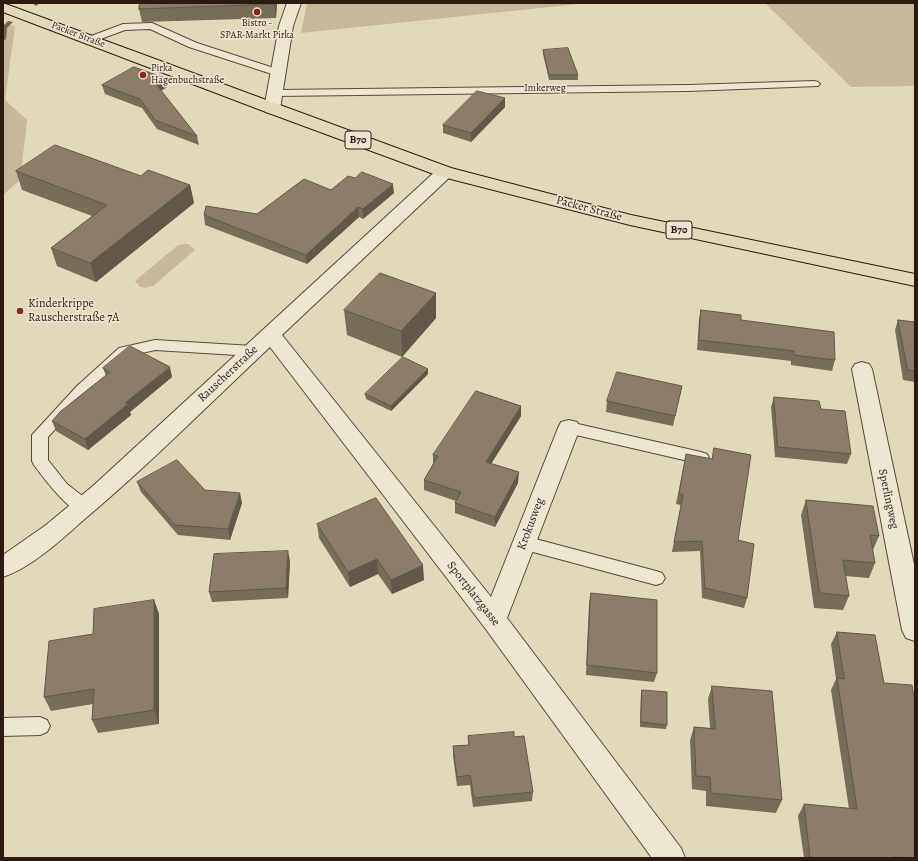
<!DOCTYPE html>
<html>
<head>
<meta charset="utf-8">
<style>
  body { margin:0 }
  #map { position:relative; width:918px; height:861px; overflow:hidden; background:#e4d8ba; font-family:Alegreya,serif }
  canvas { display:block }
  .frame { position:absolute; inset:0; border:4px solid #2c1b11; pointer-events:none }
</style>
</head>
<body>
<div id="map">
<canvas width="918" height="861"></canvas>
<div class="frame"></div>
</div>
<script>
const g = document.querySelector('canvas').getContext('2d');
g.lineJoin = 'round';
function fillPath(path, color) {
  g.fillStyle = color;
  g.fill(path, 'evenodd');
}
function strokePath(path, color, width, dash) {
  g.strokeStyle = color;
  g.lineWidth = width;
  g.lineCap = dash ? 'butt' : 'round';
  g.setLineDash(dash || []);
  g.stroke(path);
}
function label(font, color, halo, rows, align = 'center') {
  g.font = font + ' Alegreya,serif';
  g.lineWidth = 3;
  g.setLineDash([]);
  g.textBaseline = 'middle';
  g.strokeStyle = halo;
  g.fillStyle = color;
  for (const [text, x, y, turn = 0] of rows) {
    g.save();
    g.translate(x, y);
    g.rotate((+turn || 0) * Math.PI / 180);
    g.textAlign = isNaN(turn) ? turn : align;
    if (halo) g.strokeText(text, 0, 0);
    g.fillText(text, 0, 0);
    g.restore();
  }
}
const green = new Path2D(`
  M 307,3 L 588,3 L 301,33 Z
  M 765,3 L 915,3 L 915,86 L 851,87 Z
  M 3,24 L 15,26 L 5,100 L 27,120 L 22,164 L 22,178 L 3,195 Z
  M 183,244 L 188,244 L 195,250 L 153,286 L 145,288 L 140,287 L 135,281 L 178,245 Z`);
const stream = new Path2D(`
  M 34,3 L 40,3 L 36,6 L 34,5 Z
  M 8,21 L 13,22 L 7,28 L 6,39 L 3,41 L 3,26 Z`);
const service = new Path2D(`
  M 152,23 L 197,43 L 283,71 L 285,73 L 283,75 L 275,75 L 189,47 L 150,29 L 125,30 L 90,43 L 85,40 L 86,38 L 123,24 Z
  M 814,81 L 818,82 L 820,84 L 818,86 L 688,91 L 276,96 L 272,95 L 270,93 L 272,91 L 276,90 L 688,85 Z
  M 155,340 L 253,346 L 258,347 L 260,351 L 258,355 L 253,356 L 155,350 L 129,356 L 87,394 L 48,437 L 48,460 L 67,484 L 90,502 L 93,507 L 90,512 C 88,512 86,514 84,514 C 70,513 42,476 34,465 L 32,461 L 32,435 L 77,386 L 119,348 Z
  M 569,422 L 701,452 L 707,454 L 709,458 L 707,462 L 701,464 L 563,432 L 561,428 L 563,424 Z
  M 524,536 L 656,571 L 662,573 L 665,578 L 662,583 L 656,585 L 518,548 L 515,543 L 518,538 Z
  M 40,717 L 47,720 L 50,726 L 47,732 L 40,735 L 3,736 L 3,718 Z`);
const minor = new Path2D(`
  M 287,3 L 301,3 L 293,26 L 280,109 L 278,112 L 272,114 L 266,112 L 264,109 L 279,26 Z
  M 445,167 L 451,168 L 454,172 L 451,176 L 282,335 L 491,597 L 558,428 L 561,422 L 569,420 L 577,422 L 580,428 L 507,618 L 681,848 L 685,858 L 652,858 L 485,628 L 270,347 C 207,406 146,468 80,523 C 59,542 30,568 3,577 L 3,555 L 46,525 L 94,485 L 439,168 Z
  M 862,362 L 869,364 L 872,369 L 915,569 L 915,641 L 906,638 L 902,630 L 852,369 L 855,364 Z`);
const primary = new Path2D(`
  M 3,3 L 451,168 L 631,215 L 915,274 L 915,286 L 630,225 L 439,176 L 266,112 L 3,12 Z`);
const wall = new Path2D(`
  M 140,3 L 277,3 L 276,18 L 142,22 L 139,9 Z
  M 543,50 L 578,75 L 578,80 L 549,80 L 543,54 Z
  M 102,85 L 167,87 L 161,91 L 197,136 L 199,145 L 157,129 L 142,108 L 105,94 Z
  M 505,98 L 505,107 L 471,142 L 443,133 L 443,125 Z
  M 16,171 L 141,176 L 190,185 L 194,203 L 96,282 L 57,266 L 51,248 L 92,216 L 22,190 Z
  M 331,190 L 394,193 L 363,219 L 359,217 L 307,264 L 205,225 L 204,215 L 257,214 Z
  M 344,310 L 436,318 L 402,357 L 347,335 Z
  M 701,310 L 741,320 L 835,360 L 832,371 L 791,365 L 791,361 L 697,350 L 699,320 Z
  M 898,320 L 915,322 L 915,382 L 903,380 L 895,330 Z
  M 103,368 L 172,377 L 130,412 L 131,415 L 88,450 L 56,431 L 52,421 L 106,376 Z
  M 428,374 L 391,411 L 366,399 L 365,394 Z
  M 682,386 L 673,426 L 606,412 L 607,401 Z
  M 774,397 L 821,409 L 851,454 L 847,464 L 775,457 L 771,407 Z
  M 521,406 L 521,416 L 491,464 L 518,483 L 495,527 L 455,513 L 455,503 L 456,501 L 424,490 L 424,480 L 433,464 L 433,455 Z
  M 686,454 L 738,540 L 747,598 L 744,608 L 702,598 L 700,551 L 672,552 L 681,505 L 676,504 Z
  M 137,482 L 205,490 L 242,503 L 230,540 L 178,535 L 141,492 Z
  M 806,500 L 879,536 L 873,550 L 875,563 L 869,578 L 845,576 L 849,596 L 843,610 L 814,608 L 801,515 Z
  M 317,524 L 424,580 L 392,594 L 378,574 L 350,587 L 319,538 Z
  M 290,561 L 288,598 L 212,602 L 209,592 Z
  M 591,593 L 657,673 L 654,682 L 586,675 L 589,603 Z
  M 154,600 L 159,614 L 159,724 L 98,733 L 92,720 L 93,704 L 51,711 L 44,697 L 93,634 Z
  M 837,632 L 915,858 L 804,858 L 798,816 L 804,804 L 849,809 L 831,690 L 836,679 L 831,644 Z
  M 712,686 L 782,800 L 776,813 L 706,806 L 706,791 L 692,789 L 690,740 L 694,727 L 710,728 L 708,699 Z
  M 642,690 L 667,725 L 666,729 L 640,727 L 641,694 Z
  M 468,736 L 514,737 L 533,792 L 532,801 L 473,807 L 470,785 L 457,786 L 453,756 L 453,746 L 468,745 Z`);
const shadedWall = new Path2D(`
  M 274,3 L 277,3 L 276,18 L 274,4 Z
  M 165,78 L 167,87 L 157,93 L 156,84 Z
  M 505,98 L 505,107 L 471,142 L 471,133 Z
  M 393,184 L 394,193 L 363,219 L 363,209 Z
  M 190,185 L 194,203 L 96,282 L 90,263 Z
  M 358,207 L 359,217 L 307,264 L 306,255 Z
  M 436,293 L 436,318 L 402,357 L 401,331 Z
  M 170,367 L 172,377 L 130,412 L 131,415 L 88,450 L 85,439 L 125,403 Z
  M 428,369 L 428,374 L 391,411 L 391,406 Z
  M 521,406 L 521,416 L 486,472 L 486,462 Z
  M 519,472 L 518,483 L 495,527 L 495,517 Z
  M 240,493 L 242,503 L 230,540 L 228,529 Z
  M 288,551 L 290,561 L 288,598 L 286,588 Z
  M 377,559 L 378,574 L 350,587 L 348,572 Z
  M 423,565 L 424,580 L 392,594 L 391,580 Z
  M 154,600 L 159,614 L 159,724 L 154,710 Z`);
const building = new Path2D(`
  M 140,3 L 274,3 L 274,4 L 139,9 Z
  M 568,48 L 578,75 L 549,75 L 543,50 Z
  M 134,67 L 165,78 L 156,84 L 197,136 L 155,120 L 140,99 L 102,85 Z
  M 477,91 L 505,98 L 471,133 L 443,125 Z
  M 55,145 L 141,176 L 148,170 L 190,185 L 90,263 L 51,248 L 107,205 L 16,171 Z
  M 362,172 L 393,184 L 363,209 L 358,207 L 306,255 L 204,215 L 206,206 L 257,214 L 304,179 L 331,190 L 348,176 L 355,178 Z
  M 380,273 L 436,293 L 401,331 L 344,310 Z
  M 701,310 L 741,315 L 741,320 L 834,332 L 835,360 L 794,355 L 794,351 L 699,340 Z
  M 898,320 L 915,322 L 915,371 L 908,370 Z
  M 130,346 L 170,367 L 125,403 L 128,404 L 85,439 L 52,421 L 61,411 L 110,372 L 103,368 Z
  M 403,357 L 428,369 L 391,406 L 365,394 Z
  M 617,372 L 682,386 L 675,416 L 607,401 Z
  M 476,391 L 521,406 L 486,462 L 519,472 L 495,517 L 455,503 L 461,492 L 424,480 L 438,456 L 433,455 Z
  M 774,397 L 819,401 L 821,409 L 845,411 L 851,454 L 778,447 Z
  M 714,448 L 751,455 L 738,540 L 754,544 L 747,598 L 705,588 L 702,541 L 674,542 L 683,495 L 679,494 L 686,454 L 712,459 Z
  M 177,460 L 205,490 L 240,493 L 228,529 L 175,525 L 137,482 Z
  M 376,498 L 423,565 L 391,580 L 377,559 L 348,572 L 317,524 Z
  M 806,500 L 873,506 L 879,536 L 870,535 L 875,563 L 843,560 L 849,596 L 820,593 Z
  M 288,551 L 286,588 L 209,592 L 214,554 Z
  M 591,593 L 657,600 L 657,673 L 587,665 Z
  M 154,600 L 154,710 L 92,720 L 94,689 L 44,697 L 49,641 L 93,634 L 94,609 Z
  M 837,632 L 875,635 L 884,683 L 912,685 L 915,702 L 915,858 L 893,857 L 893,858 L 810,858 L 804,804 L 857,809 L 837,678 L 844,679 Z
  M 712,686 L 772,691 L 782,800 L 711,793 L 710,777 L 696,776 L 694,727 L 715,729 Z
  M 642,690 L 667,692 L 667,725 L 641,722 Z
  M 514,732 L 514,737 L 524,736 L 533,792 L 474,798 L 470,775 L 457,777 L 453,746 L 469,745 L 468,736 Z`);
const markers = [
  [257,12,4,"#8f2418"],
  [143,75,4,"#8f2418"],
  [20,311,4,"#8f2418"]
];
const farPoinames = [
  ["Bistro -",257,24],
  ["SPAR-Markt Pirka",257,36],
  ["Pirka",151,69,"left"],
  ["Hagenbuchstraße",151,81,"left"]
];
const farStreetnames = [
  ["Packer Straße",78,35,21],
  ["Imkerweg",545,89]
];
const shields = [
  [358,140,26],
  [679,230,26]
];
const shieldNames = [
  ["B70",358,140],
  ["B70",679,230]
];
const streetNames = [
  ["Packer Straße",589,209,15],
  ["Rauscherstraße",228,374,-43],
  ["Sperlingweg",888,499,78],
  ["Krokusweg",531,524,-69],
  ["Sportplatzgasse",473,594,52]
];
const poiNames = [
  ["Kinderkrippe",28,304],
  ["Rauscherstraße 7A",28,318]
];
fillPath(green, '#c5b89d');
fillPath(stream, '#756654');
strokePath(service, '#5a4a3b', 2);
strokePath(minor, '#5a4a3b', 2);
strokePath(primary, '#2c1b11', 2);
fillPath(service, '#ede6d2');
fillPath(minor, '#ede6d2');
fillPath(primary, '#e4d8ba');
fillPath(wall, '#786c5a');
fillPath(shadedWall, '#62584a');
fillPath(building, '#8c7d69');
strokePath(building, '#62584a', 1);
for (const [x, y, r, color] of markers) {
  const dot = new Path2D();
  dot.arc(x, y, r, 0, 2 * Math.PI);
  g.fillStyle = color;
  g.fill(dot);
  strokePath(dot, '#ede6d2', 1.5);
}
label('10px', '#2c1b11', '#ede6d2', farPoinames);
label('10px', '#2c1b11', '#ede6d2', farStreetnames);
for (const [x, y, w] of shields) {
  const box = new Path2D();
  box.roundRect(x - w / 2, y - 9, w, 18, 3);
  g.fillStyle = '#ede6d2';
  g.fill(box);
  strokePath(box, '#2c1b11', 1);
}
label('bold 11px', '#2c1b11', null, shieldNames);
label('12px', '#2c1b11', '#ede6d2', streetNames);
label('12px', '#2c1b11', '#ede6d2', poiNames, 'left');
</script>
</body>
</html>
